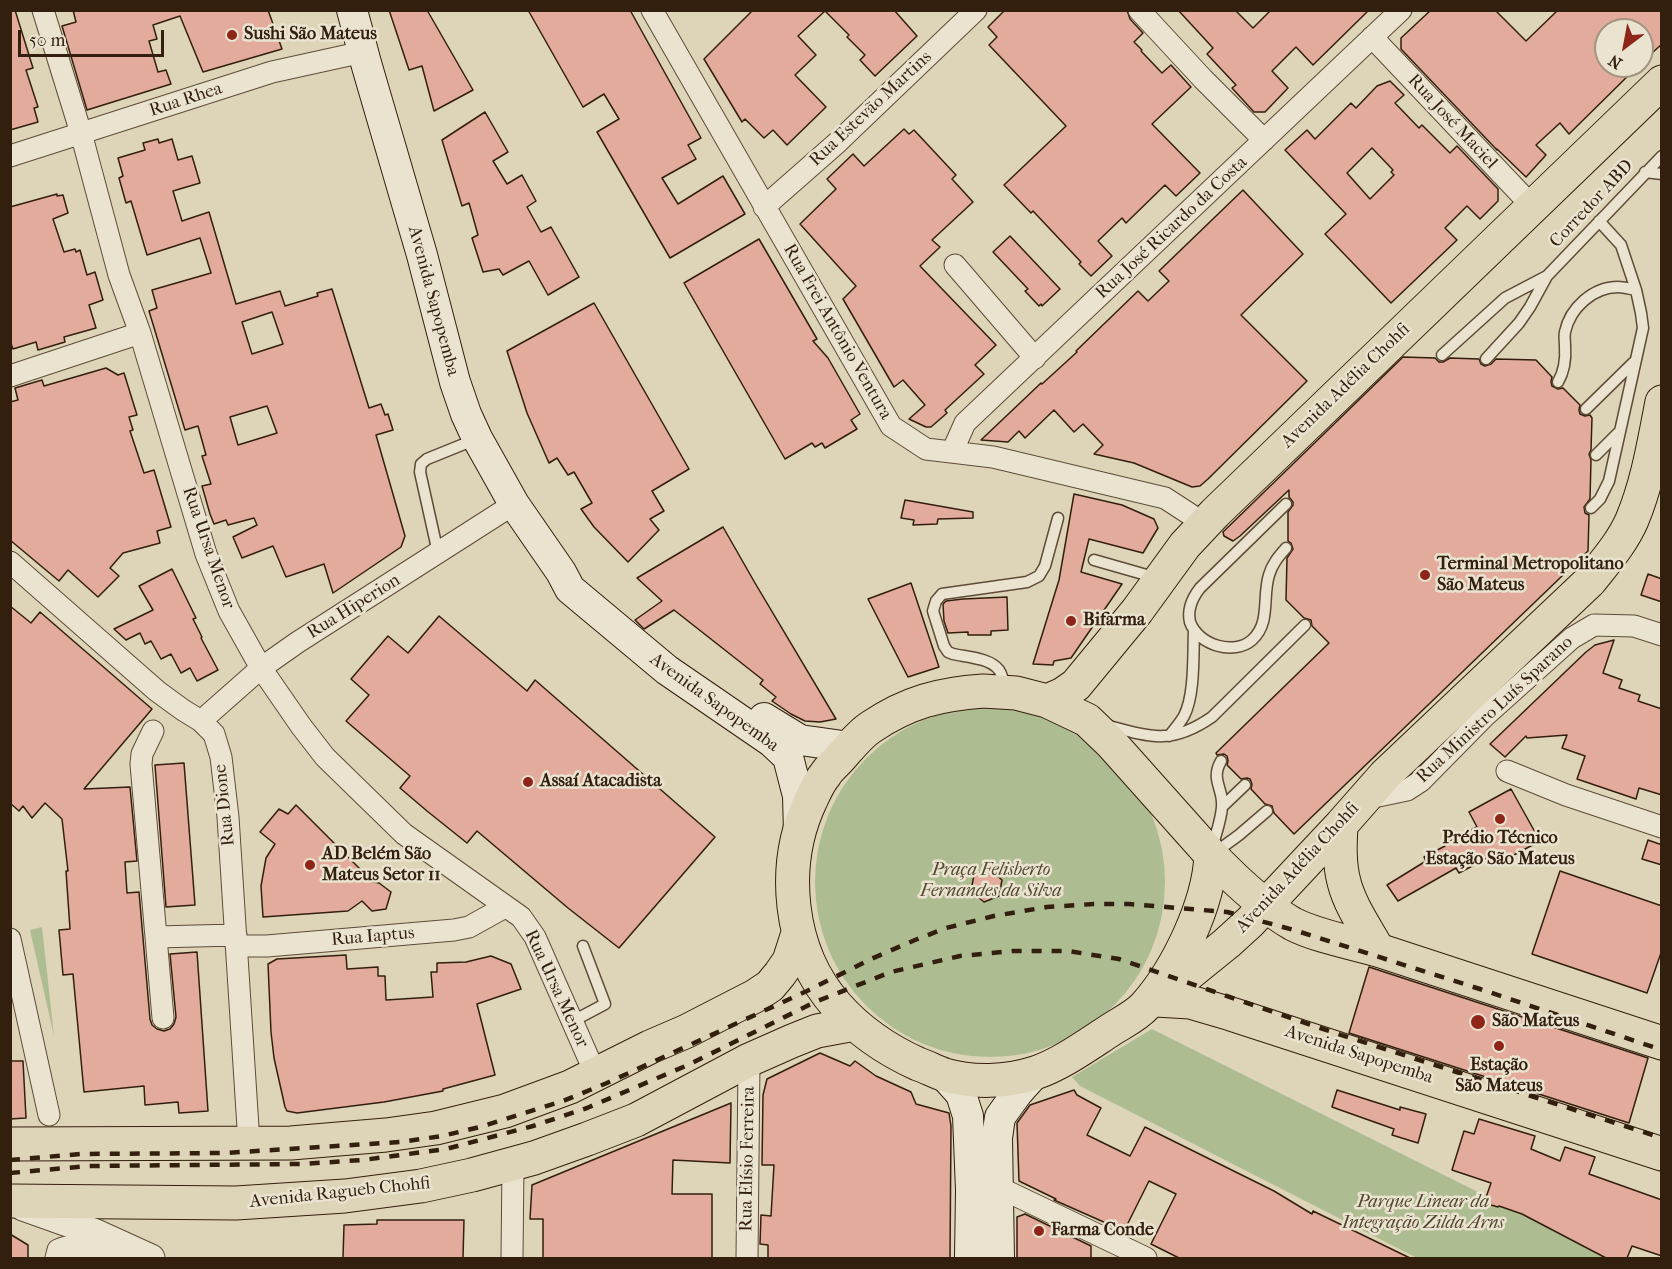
<!DOCTYPE html>
<html>
<head>
<meta charset="utf-8">
<style>
  body { margin:0 }
  #map { position:relative; width:1672px; height:1269px; overflow:hidden; background:#ded4b7; font-family:"IM FELL French Canon",serif }
  canvas { display:block }
  .frame { position:absolute; inset:0; border:12px solid #331f0d; pointer-events:none }
  .north { position:absolute; left:1594px; top:18px; width:60px; height:60px; box-sizing:border-box; background:#eae3d0; border:2px solid #a19582; border-radius:50%; rotate:212deg; font-size:16px; font-weight:700; line-height:24px; text-align:center; color:#331f0d }
  .north::after { content:''; display:block; margin:auto; width:21px; height:27px; background:#8f2418; clip-path:polygon(50% 0,100% 100%,50% 72%,0 100%) }
  .scale { position:absolute; left:18px; top:30px; width:146px; height:27px; box-sizing:border-box; border:3px solid #331f0d; border-top:0; padding-left:8px; font-size:18px; line-height:21px; white-space:nowrap; color:#331f0d; -webkit-text-stroke:4px #eae3d0; paint-order:stroke }
</style>
</head>
<body>
<div id="map">
<canvas width="1672" height="1269"></canvas>
<div class="frame"></div>
<div class="north">N</div>
<div class="scale">50 m</div>
</div>
<script>
const g = document.querySelector('canvas').getContext('2d');
g.lineJoin = 'round';
function fillPath(path, color) {
  g.fillStyle = color;
  g.fill(path, 'evenodd');
}
function strokePath(path, color, width, dash) {
  g.strokeStyle = color;
  g.lineWidth = width;
  g.lineCap = dash ? 'butt' : 'round';
  g.setLineDash(dash || []);
  g.stroke(path);
}
function label(font, color, halo, rows, align = 'center') {
  g.font = font + ' "IM FELL French Canon",serif';
  g.lineWidth = 5;
  g.setLineDash([]);
  g.textBaseline = 'middle';
  g.strokeStyle = halo;
  g.fillStyle = color;
  for (const [text, x, y, turn = 0] of rows) {
    g.save();
    g.translate(x, y);
    g.rotate((+turn || 0) * Math.PI / 180);
    g.textAlign = isNaN(turn) ? turn : align;
    if (halo) g.strokeText(text, 0, 0);
    g.fillText(text, 0, 0);
    g.restore();
  }
}
const green = new Path2D(`
  M815 882a175 175 0 1 1 350 0a175 175 0 1 1-350 0Z
  M 42,927 L 54,1036 L 30,930 Z
  M 1152,1029 L 1610,1258 L 1417,1258 L 1080,1086 L 1072,1077 Z`);
const building = new Path2D(`
  M 10,10 L 15,10 L 33,68 L 26,70 L 38,107 L 34,108 L 38,122 L 10,130 Z
  M 73,10 L 268,10 L 282,49 L 203,72 L 180,16 L 153,25 L 157,39 L 149,41 L 158,72 L 166,70 L 171,84 L 87,110 L 62,26 L 76,22 Z
  M 389,10 L 427,10 L 473,90 L 434,111 L 422,66 L 409,70 Z
  M 528,10 L 630,10 L 701,138 L 688,145 L 696,159 L 662,178 L 678,204 L 723,176 L 745,214 L 670,258 L 597,132 L 619,119 L 604,94 L 583,107 Z
  M 753,10 L 894,10 L 917,36 L 875,76 L 860,60 L 865,55 L 847,37 L 849,35 L 825,11 L 798,36 L 816,55 L 795,75 L 826,107 L 787,145 L 773,130 L 764,138 L 745,119 L 742,122 L 704,59 Z
  M 1005,10 L 1127,10 L 1130,19 L 1143,33 L 1134,42 L 1142,50 L 1141,51 L 1162,73 L 1171,65 L 1191,87 L 1152,124 L 1200,173 L 1176,196 L 1165,185 L 1126,223 L 1122,218 L 1098,241 L 1112,256 L 1091,276 L 1079,264 L 1081,262 L 1033,211 L 1031,213 L 1004,185 L 1066,126 L 989,45 L 997,37 L 988,27 Z
  M 1178,10 L 1235,10 L 1253,28 L 1271,10 L 1369,10 L 1313,65 L 1296,47 L 1272,71 L 1288,88 L 1265,112 L 1254,112 L 1232,88 L 1236,85 L 1207,54 L 1213,48 Z
  M 1431,10 L 1495,10 L 1526,41 L 1558,10 L 1662,10 L 1662,44 L 1642,62 L 1642,30 L 1606,30 L 1606,66 L 1638,66 L 1569,134 L 1560,123 L 1536,145 L 1546,155 L 1526,177 L 1497,149 L 1497,150 L 1401,49 L 1401,38 Z
  M 1390,81 L 1404,95 L 1395,103 L 1419,128 L 1422,125 L 1450,153 L 1457,146 L 1498,189 L 1498,201 L 1480,219 L 1467,206 L 1445,228 L 1457,240 L 1391,303 L 1325,234 L 1346,214 L 1285,150 L 1307,130 L 1315,139 L 1351,103 L 1356,108 L 1377,86 ZM 1372,148 L 1393,170 L 1391,172 L 1394,175 L 1370,199 L 1347,173 Z
  M 485,112 L 508,152 L 493,161 L 507,184 L 522,175 L 536,201 L 527,207 L 541,232 L 551,227 L 579,277 L 548,295 L 529,261 L 503,275 L 499,269 L 483,272 L 472,238 L 478,235 L 469,203 L 462,206 L 442,140 Z
  M 904,129 L 909,134 L 914,130 L 956,175 L 952,179 L 973,202 L 932,240 L 940,247 L 920,266 L 996,345 L 975,365 L 984,374 L 945,410 L 947,413 L 931,427 L 926,427 L 909,419 L 925,405 L 903,380 L 894,387 L 843,299 L 856,286 L 800,224 L 836,189 L 827,179 L 853,154 L 864,166 Z
  M 158,139 L 159,143 L 172,139 L 178,160 L 192,156 L 200,183 L 173,191 L 182,221 L 209,212 L 236,304 L 280,291 L 285,306 L 318,296 L 317,293 L 332,289 L 369,408 L 381,404 L 385,415 L 388,414 L 393,430 L 376,435 L 405,536 L 401,547 L 333,593 L 324,564 L 286,577 L 273,546 L 242,558 L 233,537 L 257,525 L 254,518 L 228,525 L 226,520 L 214,524 L 210,514 L 202,486 L 211,484 L 202,456 L 206,455 L 198,426 L 185,430 L 149,311 L 157,308 L 152,290 L 211,273 L 200,238 L 147,255 L 131,201 L 126,203 L 119,178 L 123,176 L 118,158 L 145,150 L 143,143 ZM 272,312 L 283,344 L 252,354 L 242,322 ZM 267,406 L 277,433 L 238,445 L 230,417 Z
  M 1243,190 L 1303,254 L 1241,315 L 1307,381 L 1208,479 L 1200,486 L 1192,487 L 1134,463 L 1094,454 L 1103,445 L 1083,424 L 1074,432 L 1054,410 L 1025,438 L 1019,431 L 1008,442 L 981,440 L 1041,383 L 1042,384 L 1077,352 L 1076,351 L 1138,291 L 1148,301 L 1169,281 L 1159,271 Z
  M 57,194 L 57,196 L 63,195 L 68,213 L 53,219 L 64,252 L 75,249 L 76,252 L 80,250 L 87,275 L 95,272 L 103,300 L 89,305 L 96,328 L 64,337 L 65,342 L 38,350 L 36,342 L 13,349 L 10,341 L 10,207 Z
  M 1010,236 L 1060,289 L 1042,306 L 1041,304 L 1039,306 L 1025,291 L 1028,289 L 993,252 Z
  M 759,239 L 817,339 L 813,341 L 828,358 L 860,414 L 851,420 L 857,429 L 825,448 L 822,443 L 815,447 L 812,443 L 785,459 L 684,283 Z
  M 594,303 L 689,469 L 652,491 L 664,511 L 650,519 L 659,530 L 628,562 L 594,527 L 581,509 L 592,503 L 574,472 L 568,475 L 557,458 L 549,463 L 527,413 L 507,351 Z
  M 1403,357 L 1435,358 L 1439,362 L 1443,362 L 1450,358 L 1479,359 L 1481,364 L 1485,366 L 1491,364 L 1496,359 L 1536,360 L 1552,377 L 1551,382 L 1552,386 L 1558,389 L 1563,388 L 1580,405 L 1579,410 L 1580,414 L 1585,416 L 1590,415 L 1592,418 L 1591,450 L 1589,454 L 1591,460 L 1590,499 L 1584,507 L 1585,513 L 1589,515 L 1588,551 L 1294,834 L 1274,813 L 1272,806 L 1265,804 L 1251,789 L 1252,784 L 1250,779 L 1247,778 L 1241,779 L 1227,765 L 1228,761 L 1227,756 L 1224,754 L 1217,755 L 1216,753 L 1329,643 L 1312,626 L 1311,620 L 1304,618 L 1286,600 L 1287,558 L 1293,549 L 1291,543 L 1288,541 L 1288,512 L 1293,505 L 1293,502 L 1289,497 L 1289,490 L 1240,536 L 1233,541 L 1224,536 L 1223,532 Z
  M 106,368 L 118,375 L 124,373 L 137,415 L 129,417 L 133,430 L 130,431 L 144,473 L 154,470 L 171,527 L 157,531 L 160,543 L 123,553 L 110,568 L 119,576 L 98,597 L 68,570 L 59,581 L 10,540 L 10,402 L 18,400 L 15,388 L 42,380 L 44,386 Z
  M 1074,494 L 1122,505 L 1154,519 L 1158,528 L 1143,553 L 1089,539 L 1081,572 L 1122,584 L 1071,658 L 1054,661 L 1053,665 L 1033,664 L 1059,580 Z
  M 905,500 L 973,512 L 973,518 L 938,519 L 937,524 L 913,525 L 914,520 L 901,518 Z
  M 723,527 L 755,583 L 836,719 L 820,722 L 805,721 L 791,714 L 772,701 L 776,697 L 760,684 L 763,680 L 674,610 L 644,629 L 635,620 L 662,601 L 637,578 Z
  M 172,569 L 196,618 L 193,619 L 202,637 L 201,638 L 218,670 L 197,681 L 190,668 L 181,673 L 171,654 L 161,659 L 151,641 L 145,644 L 140,633 L 126,640 L 114,629 L 153,610 L 139,586 Z
  M 1648,574 L 1662,579 L 1662,602 L 1641,595 Z
  M 911,583 L 939,667 L 908,677 L 868,599 Z
  M 1007,597 L 1008,630 L 991,631 L 991,635 L 968,635 L 968,632 L 948,633 L 944,621 L 943,604 L 946,601 L 963,599 Z
  M 10,606 L 31,623 L 40,612 L 152,709 L 84,789 L 130,787 L 137,861 L 125,862 L 127,893 L 139,892 L 150,1019 L 152,1025 L 157,1029 L 164,1031 L 170,1029 L 174,1024 L 176,1017 L 170,954 L 197,952 L 208,1111 L 179,1113 L 178,1102 L 145,1105 L 144,1086 L 84,1092 L 73,974 L 63,975 L 59,930 L 70,929 L 66,871 L 68,871 L 62,819 L 45,803 L 32,818 L 23,806 L 19,811 L 10,803 Z
  M 439,616 L 527,691 L 535,680 L 715,837 L 619,948 L 568,908 L 477,831 L 467,843 L 427,811 L 400,788 L 410,776 L 346,721 L 369,695 L 351,679 L 388,636 L 408,653 Z
  M 1614,640 L 1603,673 L 1622,680 L 1619,688 L 1640,695 L 1638,701 L 1662,709 L 1662,795 L 1639,788 L 1636,799 L 1577,779 L 1585,756 L 1562,748 L 1567,735 L 1527,738 L 1526,736 L 1505,757 L 1490,744 L 1586,652 L 1595,645 Z
  M 184,763 L 195,905 L 166,907 L 155,765 Z
  M 1511,789 L 1540,841 L 1497,864 L 1493,855 L 1459,873 L 1456,868 L 1398,901 L 1387,885 L 1426,861 L 1424,857 L 1445,846 L 1444,844 L 1477,827 L 1469,812 Z
  M 296,805 L 363,872 L 368,881 L 379,883 L 391,892 L 386,909 L 372,911 L 362,901 L 348,911 L 263,917 L 261,886 L 266,858 L 275,844 L 260,832 L 279,809 L 288,814 Z
  M 1648,840 L 1662,845 L 1662,865 L 1642,859 Z
  M 989,869 L 1002,880 L 999,896 L 984,902 L 971,891 L 974,875 Z
  M 1560,871 L 1662,906 L 1662,950 L 1647,993 L 1532,954 Z
  M 346,955 L 347,969 L 378,967 L 378,976 L 385,976 L 386,1000 L 433,997 L 431,972 L 437,972 L 437,963 L 466,962 L 491,956 L 511,964 L 521,989 L 477,1004 L 495,1075 L 443,1089 L 443,1091 L 384,1102 L 297,1113 L 287,1111 L 285,1107 L 274,1058 L 271,1032 L 268,964 L 277,959 Z
  M 1369,967 L 1648,1058 L 1629,1123 L 1349,1033 Z
  M 820,1053 L 850,1066 L 855,1061 L 876,1076 L 911,1092 L 916,1104 L 949,1113 L 951,1126 L 950,1258 L 768,1258 L 768,1245 L 760,1244 L 761,1215 L 771,1216 L 774,1165 L 762,1165 L 763,1095 L 767,1079 Z
  M 10,1061 L 23,1061 L 26,1118 L 10,1119 Z
  M 1074,1090 L 1077,1095 L 1101,1108 L 1087,1135 L 1130,1156 L 1145,1127 L 1274,1191 L 1312,1214 L 1313,1211 L 1410,1258 L 1179,1258 L 1151,1244 L 1176,1194 L 1149,1181 L 1124,1231 L 1054,1200 L 1056,1199 L 1019,1181 L 1017,1123 L 1030,1105 Z
  M 1337,1090 L 1400,1110 L 1400,1107 L 1426,1114 L 1418,1143 L 1392,1135 L 1394,1129 L 1332,1107 Z
  M 731,1103 L 730,1163 L 673,1160 L 672,1194 L 712,1194 L 712,1258 L 543,1258 L 543,1219 L 530,1219 L 532,1185 Z
  M 1479,1119 L 1535,1136 L 1531,1149 L 1560,1161 L 1565,1147 L 1595,1157 L 1589,1174 L 1662,1200 L 1662,1256 L 1632,1246 L 1627,1258 L 1606,1258 L 1522,1214 L 1499,1206 L 1498,1207 L 1484,1203 L 1491,1183 L 1452,1170 L 1464,1131 L 1474,1134 Z
  M 1025,1214 L 1091,1246 L 1091,1258 L 1017,1258 L 1017,1217 Z
  M 377,1220 L 464,1220 L 463,1258 L 343,1258 L 344,1225 L 377,1224 Z
  M 10,1234 L 28,1245 L 28,1258 L 10,1258 Z`);
const service = new Path2D(`
  M 1645,172 L 1662,174
  M 1442,355 L 1505,298 L 1547,276
  M 1486,359 L 1519,323 L 1530,307 L 1547,276 L 1662,156
  M 1558,382 C 1565,370 1566,359 1565,346 C 1565,341 1564,336 1565,332 C 1570,308 1593,287 1618,287 C 1624,287 1630,289 1636,290
  M 1586,409 L 1634,362
  M 1596,455 L 1618,433
  M 1286,504 L 1200,588 C 1193,597 1187,609 1190,622 C 1198,645 1234,656 1252,640 C 1271,623 1262,597 1269,575 C 1272,564 1279,556 1286,548
  M 1591,508 L 1600,499 L 1609,481 L 1643,328 L 1641,313 L 1636,290 L 1621,245 L 1599,221
  M 438,553 L 420,472 L 421,464 L 427,459 L 474,440
  M 1094,560 L 1157,578
  M 1005,689 C 1004,683 1003,676 999,670 C 990,658 967,657 953,654 L 948,652 L 944,646 L 933,611 L 936,601 L 942,594 L 1027,582 L 1039,576 L 1045,566 L 1058,518
  M 1109,726 C 1153,738 1173,744 1212,717 L 1305,625
  M 1169,736 C 1174,730 1180,723 1184,716 C 1195,695 1193,654 1194,630
  M 1223,806 L 1245,785
  M 1212,849 C 1215,836 1221,821 1222,807 C 1224,789 1210,780 1221,761
  M 1213,854 L 1239,835 L 1267,811
  M 573,1021 L 605,1004 L 583,946`);
const minor = new Path2D(`
  M 43,10 L 81,133 L 119,275 L 140,333 L 206,554 L 229,611 L 261,668 L 301,726 L 325,757 L 404,834 L 521,917 L 535,937 L 596,1075
  M 652,10 L 891,426 L 926,449 L 993,457 L 1165,498 L 1205,524
  M 1139,10 L 1203,79 L 1264,140
  M 1372,37 L 1532,206
  M 10,156 L 272,72 L 363,52
  M 764,207 L 838,142 L 976,10
  M 955,265 L 1035,358
  M 10,376 L 140,333
  M 952,452 L 965,423 L 1401,10
  M 10,562 L 157,691 L 183,710 L 201,721 L 214,734 L 221,757 L 228,817 L 249,1143
  M 201,721 L 261,668 L 298,642 L 514,504
  M 153,731 L 142,754 L 141,764 L 163,1018
  M 1507,771 L 1566,795 L 1662,827
  M 1364,799 L 1407,790 L 1421,781 L 1485,716 L 1572,638 L 1594,625 L 1634,626 L 1662,635
  M 156,937 L 236,935
  M 10,939 L 49,1115
  M 236,946 L 267,946 L 454,930 L 469,927 L 505,907
  M 998,1187 L 1146,1258
  M 56,1258 L 58,1250 C 74,1242 93,1251 108,1258
  M 512,1258 L 513,1164
  M 747,1258 L 749,1060`);
const tertiary = new Path2D(`
  M 23,1207 L 96,1233 L 151,1258`);
const secondary = new Path2D(`
  M 352,10 L 366,63 L 422,255 L 455,382 L 466,414 L 477,438 L 514,504 L 561,572 L 570,589 L 667,670 L 772,742 L 788,757 L 798,796 L 799,832
  M 764,718 L 800,740 L 850,747
  M 944,1075 L 961,1094 L 968,1116 L 971,1190 L 970,1258
  M 999,1258 L 997,1138 L 1000,1117 L 1018,1092 L 1035,1073`);
const primary = new Path2D(`
  M 1211,855 C 1235,880 1263,907 1293,924 C 1316,936 1353,943 1378,950 L 1662,1043
  M 1156,1000 L 1190,1002 L 1231,1014 L 1662,1154`);
const trunk = new Path2D(`
  M 983,691 L 1016,693 L 1047,701 L 1087,720 L 1111,743 L 1211,855 C 1209,904 1177,970 1145,1006 C 1136,1016 1121,1023 1109,1031 C 1086,1046 1061,1064 1035,1073 C 1007,1082 972,1083 945,1075 C 936,1072 927,1067 918,1064 C 887,1050 860,1032 837,1006 C 788,951 780,865 811,800 C 815,791 819,782 825,775 C 829,768 836,763 841,757 C 850,747 860,734 871,727 C 908,702 940,694 983,691 Z
  M 1047,701 L 1063,694 L 1076,685 L 1137,611 L 1185,545 L 1215,513 L 1662,82
  M 1341,825 C 1340,844 1339,863 1344,882 C 1350,906 1366,928 1378,950
  M 1164,994 L 1227,943 L 1250,922 L 1341,825 L 1385,775 L 1590,581 C 1605,562 1622,543 1632,520 C 1648,482 1654,442 1662,402
  M 10,1144 L 291,1143 L 386,1135 L 436,1128 L 505,1111 L 570,1087 L 650,1047 L 687,1031 L 755,996 L 770,986 L 780,974 L 789,961 L 798,933
  M 10,1201 L 236,1203 L 345,1196 L 421,1186 L 472,1175 L 534,1158 L 587,1139 L 636,1120 L 749,1060 L 792,1041 L 817,1031 L 855,1024`);
const rail = new Path2D(`
  M 10,1160 L 81,1154 L 224,1153 L 401,1142 L 442,1136 L 480,1127 L 563,1101 L 607,1083 L 807,991 L 871,959 L 915,940 L 946,928 L 994,916 L 1047,907 L 1094,904 L 1129,904 L 1227,912 L 1294,930 L 1483,990 L 1662,1050
  M 10,1173 L 89,1166 L 301,1164 L 363,1160 L 446,1149 L 533,1126 L 587,1108 L 688,1065 L 815,1002 L 891,972 L 960,956 L 1013,951 L 1068,951 L 1119,959 L 1329,1031 L 1662,1138`);
const markers = [
  [232,35,6,"#8f2418"],
  [1425,575,6,"#8f2418"],
  [1071,621,6,"#8f2418"],
  [528,782,6,"#8f2418"],
  [1500,819,6,"#8f2418"],
  [310,865,6,"#8f2418"],
  [1478,1022,8,"#8f2418"],
  [1499,1046,6,"#8f2418"],
  [1039,1231,6,"#8f2418"]
];
const poiNames = [
  ["Sushi São Mateus",244,35],
  ["Terminal Metropolitano",1437,565],
  ["São Mateus",1437,586],
  ["Bifarma",1083,621],
  ["Assaí Atacadista",540,782],
  ["Prédio Técnico",1500,839,"center"],
  ["Estação São Mateus",1500,860,"center"],
  ["AD Belém São",322,855],
  ["Mateus Setor 11",322,876],
  ["São Mateus",1492,1022],
  ["Estação",1499,1066,"center"],
  ["São Mateus",1499,1087,"center"],
  ["Farma Conde",1051,1231]
];
const streetNames = [
  ["Rua Rhea",186,100,-18],
  ["Rua Estevão Martins",871,109,-43],
  ["Rua José Maciel",1452,122,47],
  ["Corredor ABD",1592,204,-47],
  ["Rua José Ricardo da Costa",1172,228,-43],
  ["Avenida Sapopemba",433,301,75],
  ["Rua Frei Antônio Ventura",837,332,60],
  ["Avenida Adélia Chohfi",1346,386,-44],
  ["Rua Ursa Menor",208,548,71],
  ["Rua Hiperion",354,607,-32],
  ["Avenida Sapopemba",714,703,36],
  ["Rua Ministro Luís Sparano",1495,710,-43],
  ["Rua Dione",225,805,-96],
  ["Avenida Adélia Chohfi",1298,868,-47],
  ["Rua Iaptus",373,937,-5],
  ["Rua Ursa Menor",556,989,65],
  ["Avenida Sapopemba",1359,1055,18],
  ["Rua Elísio Ferreira",748,1159,-89],
  ["Avenida Ragueb Chohfi",340,1193,-6]
];
const parkNames = [
  ["Praça Felisberto",991,871],
  ["Fernandes da Silva",991,892],
  ["Parque Linear da",1423,1203],
  ["Integração Zilda Arns",1423,1224]
];
fillPath(green, '#aebd91');
fillPath(building, '#e2ab9b');
strokePath(building, '#331f0d', 1.5);
strokePath(service, '#5e4c38', 13);
strokePath(minor, '#5e4c38', 23);
strokePath(tertiary, '#5e4c38', 29);
strokePath(secondary, '#331f0d', 32);
strokePath(primary, '#331f0d', 35);
strokePath(trunk, '#331f0d', 35);
strokePath(service, '#eae3d0', 10);
strokePath(minor, '#eae3d0', 21);
strokePath(tertiary, '#eae3d0', 27);
strokePath(secondary, '#eae3d0', 30);
strokePath(primary, '#ded4b7', 33);
strokePath(trunk, '#ded4b7', 33);
strokePath(rail, '#331f0d', 4.5, [10, 10]);
for (const [x, y, r, color] of markers) {
  const dot = new Path2D();
  dot.arc(x, y, r, 0, 2 * Math.PI);
  g.fillStyle = color;
  g.fill(dot);
  strokePath(dot, '#eae3d0', 2);
}
label('bold 18px', '#331f0d', '#eae3d0', poiNames, 'left');
label('18px', '#331f0d', '#eae3d0', streetNames);
label('italic 18px', '#52462e', '#eae3d0', parkNames);
</script>
</body>
</html>
